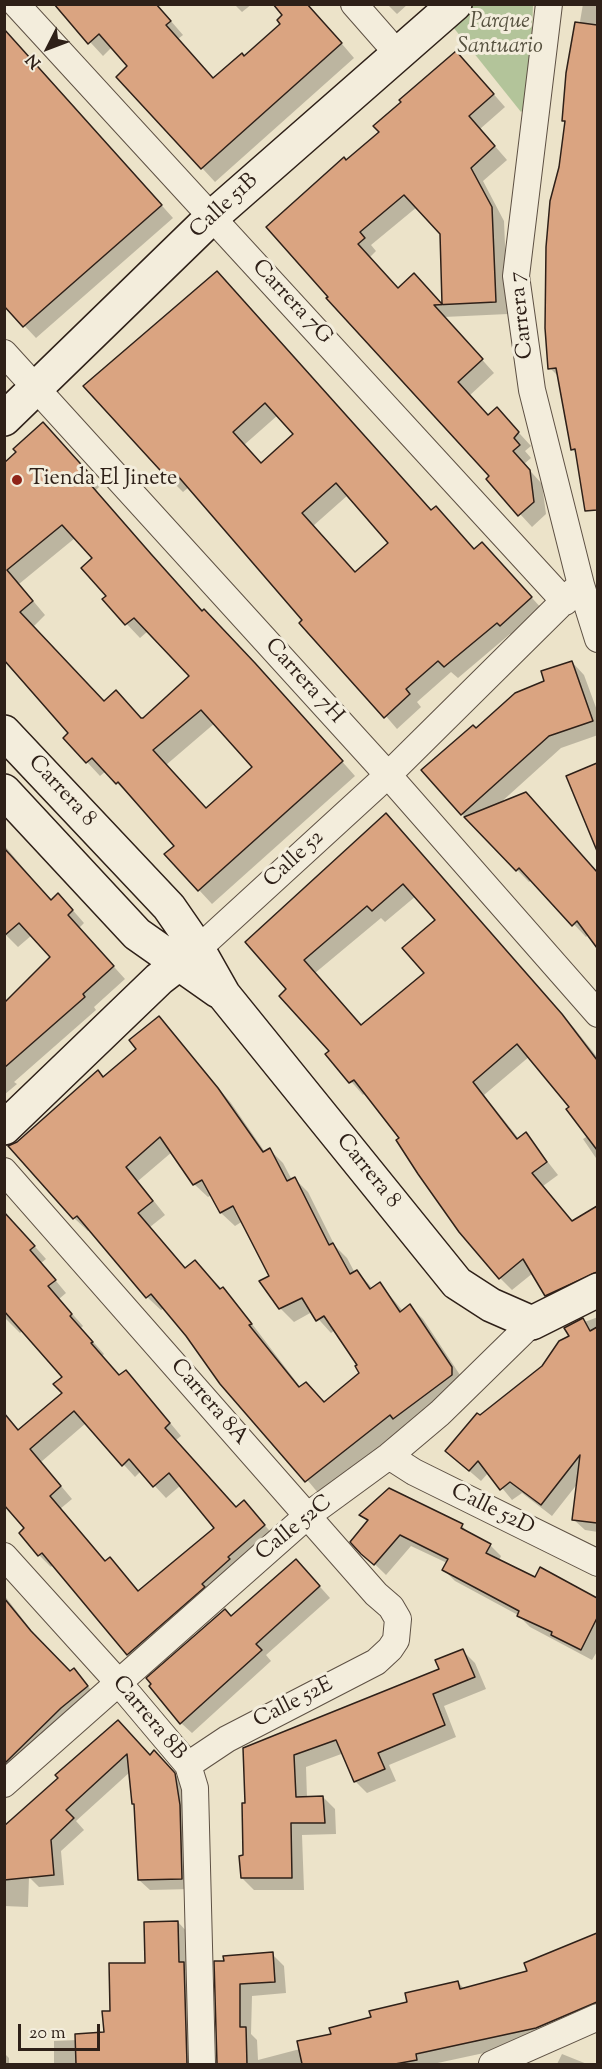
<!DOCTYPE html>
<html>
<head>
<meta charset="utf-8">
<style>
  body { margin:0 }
  #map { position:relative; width:602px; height:2069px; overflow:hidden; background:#ece3c9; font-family:"Sorts Mill Goudy",serif }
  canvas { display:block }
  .frame { position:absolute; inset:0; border:6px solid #2e2018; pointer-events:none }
  .north { position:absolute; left:18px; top:18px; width:60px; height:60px; -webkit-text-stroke:4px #f3eddc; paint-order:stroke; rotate:228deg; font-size:16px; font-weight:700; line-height:24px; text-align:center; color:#2e2018 }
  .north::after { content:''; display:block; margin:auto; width:21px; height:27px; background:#2e2018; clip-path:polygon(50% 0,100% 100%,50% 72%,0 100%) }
  .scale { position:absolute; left:18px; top:2024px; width:82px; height:27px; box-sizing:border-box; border:3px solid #2e2018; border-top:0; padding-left:8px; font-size:18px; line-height:21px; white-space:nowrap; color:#2e2018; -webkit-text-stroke:4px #f3eddc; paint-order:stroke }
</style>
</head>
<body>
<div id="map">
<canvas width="602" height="2069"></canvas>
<div class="frame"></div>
<div class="north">N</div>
<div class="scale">20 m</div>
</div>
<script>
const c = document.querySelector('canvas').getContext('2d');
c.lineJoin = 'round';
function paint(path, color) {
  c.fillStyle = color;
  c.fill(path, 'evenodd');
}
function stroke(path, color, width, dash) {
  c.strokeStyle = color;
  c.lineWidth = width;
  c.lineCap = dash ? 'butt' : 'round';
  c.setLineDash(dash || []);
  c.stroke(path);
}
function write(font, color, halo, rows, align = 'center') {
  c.font = font + ' "Sorts Mill Goudy",serif';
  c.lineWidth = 6;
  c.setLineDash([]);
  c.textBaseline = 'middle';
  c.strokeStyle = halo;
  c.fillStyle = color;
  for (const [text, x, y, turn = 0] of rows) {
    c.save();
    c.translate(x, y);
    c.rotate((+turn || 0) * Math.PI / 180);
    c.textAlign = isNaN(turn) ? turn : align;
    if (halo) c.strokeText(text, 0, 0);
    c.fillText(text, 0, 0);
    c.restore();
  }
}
paint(new Path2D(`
  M470,5H533L529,104L521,112L449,22Z`), '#b3c49a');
paint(new Path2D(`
  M55,4H160L158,6L183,35L178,39L214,79L244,58L282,24L284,16L275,4H308L354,58L215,182L118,77L130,66L112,47L103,56Z
  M234,4H252L242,12Z
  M387,4H408L397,14Z
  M583,4H598L597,507L577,454L572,449L559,377L550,368L566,123L563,120Z
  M4,29L173,218L36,338L4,304Z
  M468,65L505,107L480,129L507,160L483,181L504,221L508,314L444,317L494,373L469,396L489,417L509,422L531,446L525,451L531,458L524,464L542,484L546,514L532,527L488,479L491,476L268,228ZM417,207L442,233L443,306L426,288L398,290L369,258L376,251L371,245Z
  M217,273L431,512L475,551L494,556L543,610L513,637L510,634L458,678L451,672L417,702L421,707L397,729L189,487L183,492L171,480ZM278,415L296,434L262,465L244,445ZM348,495L390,543L356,574L313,526Z
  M56,438L100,486L95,491L164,570L269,679L355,776L212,904L199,890L176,846L106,771L100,776L87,762L70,734L4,661V465ZM75,538L94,558L108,596L104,600L140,638L148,631L191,677L141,720L105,702L33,627L45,615L19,584ZM215,723L254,767L206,810L166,765Z
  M572,662L584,675L598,713V735L561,748L499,804L538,806L598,873V946L589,934L586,937L532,880L529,882L462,814L476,730Z
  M598,765V849L568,776Z
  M398,827L574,1028L598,1058V1161L583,1139L588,1136L571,1107L530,1056L484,1095L519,1139L526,1134L558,1175L543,1186L573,1222L598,1208V1288L558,1307L546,1295L533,1273L512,1290L500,1278L401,1138L365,1093L363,1095L327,1054L331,1051L289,989L247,942ZM416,896L437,920L426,973L362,1026L315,973L381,918L385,922Z
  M4,845L51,901L70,907L84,923L79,928L125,979L94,1007L96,1010L14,1082L17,1084L4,1095V1005L31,981L28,978L52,957L32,935L18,947L4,933Z
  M159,1018L231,1103L265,1152L270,1150L283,1163L292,1180L295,1179L308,1192L335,1246L347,1258L355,1273L357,1271L373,1289L380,1284L403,1311L410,1306L423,1319L464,1381L319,1494L164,1308L161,1310L147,1297L90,1229L88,1231L74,1218L10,1147L104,1078L138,1049ZM172,1152L194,1184L208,1197L212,1195L221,1213L235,1226L243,1221L271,1276L262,1281L280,1308L294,1322L312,1312L331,1333L335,1330L359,1365L361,1373L325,1404L301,1388L236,1303L195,1262L186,1269L150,1227L165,1215L138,1181Z
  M4,1212L46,1259L41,1263L66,1293L59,1299L83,1326L81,1328L104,1354L102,1356L120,1377L126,1372L138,1384L181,1436L176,1440L237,1508L244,1502L276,1538L140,1666L53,1565L51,1567L39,1555L26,1529L4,1500V1413L19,1431L64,1394V1377L23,1330L20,1333L4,1317ZM86,1423L135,1477L141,1471L166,1498L181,1485L216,1528L139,1592L110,1559L106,1562L60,1509L72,1499L41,1462Z
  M598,1317V1406L574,1438L598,1470V1532L585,1530L573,1519L578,1483L552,1516L522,1493L512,1500L489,1472L481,1481L459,1462L480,1417L543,1367L571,1337L566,1329Z
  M390,1490L462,1526L472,1536L490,1545L501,1556L499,1561L536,1579L540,1569L598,1600V1650L592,1660L530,1627L518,1615L455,1581L444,1570L447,1563L411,1546L386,1575L352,1542L368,1522L361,1516Z
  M306,1571L330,1598L266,1655L271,1661L192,1733L181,1723L232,1618Z
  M4,1595L42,1644L70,1673L74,1670L99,1699L4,1789Z
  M463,1651L475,1663L486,1689L444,1706L456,1737L389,1765L396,1781L367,1793L355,1781L344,1753L306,1767L307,1798L323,1797L335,1809L336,1834L302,1835L304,1890H254L242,1878L247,1804L244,1749L441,1670Z
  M117,1722L150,1756L165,1763L185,1785L192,1889L150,1890L139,1880L136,1806L133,1803L130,1772L76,1821L84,1830L61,1851L64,1885L39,1887L29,1877L28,1907L4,1906V1860L60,1778Z
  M178,1922L189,1934L198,2064H54V2041L77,2040L105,2033L111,2012Z
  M598,1935V2017L549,2039L433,2064H218L216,1963L272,1954L284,1966L286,1993L252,1996L251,2034L257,2040L258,2060L300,2049L458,1982L465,1990L529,1972L526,1964Z
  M4,2053L9,2058V2064H4Z
  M562,2054L587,2064H557Z`), '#0003');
const building = new Path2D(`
  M54,4H156L171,21L166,25L213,78L242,53L244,56L280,24L277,20L282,15L273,4H307L342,43L201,169L116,77L127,66L99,34L88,44Z
  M575,22L597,25V510L585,511L575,449L571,450L556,368L548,369L545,328L546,247L550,201L559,167L565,121H562L566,73Z
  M4,29L162,205L23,327L4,306Z
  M456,51L494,94L469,116L495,146L471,168L492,207L496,302L434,305L483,359L458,382L488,415L497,407L519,432L514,438L520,445L513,451L530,470L534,502L518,516L486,479L489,476L326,298L328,297L266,227L344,157L346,160L379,132L373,126L401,102L399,100ZM404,195L440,234L442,304L414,273L398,288L358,244L365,238L360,232Z
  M217,271L431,510L436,506L474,549L482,542L532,597L500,626L497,623L444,667L438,661L406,689L410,694L384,718L299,623L302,620L177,475L170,481L83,386ZM265,403L293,434L261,463L233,432ZM336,483L388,543L355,572L302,513Z
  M43,422L88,472L83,476L151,554L202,611L204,609L255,663L343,761L198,891L164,854L174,846L118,782L116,784L92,758L86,763L63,738L68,733L4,660V463L16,452L13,449ZM62,525L92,558L81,568L106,596L102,599L125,625L134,618L189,676L143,718H141L116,690L104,701L20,612L33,601L7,570ZM201,710L252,767L206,808L153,750Z
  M572,661L593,721L549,736L461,815L421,770L473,725L476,728L515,693L544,681L541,671Z
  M597,763V851L566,776Z
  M526,792L597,872V948L577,921L572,926L519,868L516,871L464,817Z
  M386,813L562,1014L597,1060V1150L566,1109L569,1107L517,1044L473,1082L517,1139L526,1132L547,1162L532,1173L572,1221L597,1206V1272L545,1296L523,1259L499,1279L459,1232L418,1174L396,1140L399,1138L354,1080L349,1083L325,1054L329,1051L279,996L286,989L245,942ZM403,884L435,920L402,948L424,973L361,1025L304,960L367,906L372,911Z
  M4,848L51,900L58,893L73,910L68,915L114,966L83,994L85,997L4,1068V1003L50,957L19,923L4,936Z
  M159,1016L218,1088L263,1152L270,1148L287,1181L295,1177L329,1245L333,1243L350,1274L357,1270L370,1289L380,1282L400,1312L410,1304L452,1367V1375L393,1419L390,1415L305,1482L220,1384L186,1336L151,1294L146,1298L77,1216L73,1219L8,1146L17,1142L98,1070L103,1077L136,1049L129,1040ZM160,1137L193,1185L202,1180L220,1213L233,1206L269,1276L259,1281L279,1309L302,1298L316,1321L324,1316L357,1365L355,1366L359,1373L324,1402L306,1382L299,1387L249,1325L252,1324L223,1287L220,1289L195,1260L185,1268L138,1213L153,1201L126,1167Z
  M4,1212L35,1246L30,1250L56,1280L48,1286L72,1314L70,1316L93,1342L91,1343L119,1375L126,1370L170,1423L165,1428L236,1507L244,1500L265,1525L228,1557L230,1559L202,1584L205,1587L127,1655L42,1553L38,1556L19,1533L24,1528L4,1505V1413L18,1430L62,1393L53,1384L62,1377L4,1311ZM74,1411L122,1466L129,1459L153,1487L169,1473L214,1528L138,1591L110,1557L105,1561L50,1496L61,1486L30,1449Z
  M583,1318L590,1331L597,1327V1523L572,1520L580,1455L541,1505L510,1482L500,1490L478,1461L469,1471L445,1451L477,1413L480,1415L542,1366L559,1341L569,1336L564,1328Z
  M389,1488L463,1524L461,1528L491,1544L486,1553L535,1577L540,1567L597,1598V1618L581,1650L551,1635L552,1632L517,1616L519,1611L442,1570L448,1559L400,1535L374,1565L361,1554L350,1542L368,1520L359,1515Z
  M296,1559L320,1586L256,1644L262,1650L180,1724L149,1686L151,1684L146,1678L225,1609L231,1616Z
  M4,1598L31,1631L70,1671L74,1668L88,1686L61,1708L4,1764Z
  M463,1649L475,1677L433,1694L445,1725L378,1753L385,1769L354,1782L336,1740L294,1755L296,1797L323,1796L325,1823H291L292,1878H241L239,1856L243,1855L242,1803H245L243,1748L439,1669L435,1660Z
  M118,1720L150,1755L154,1750L175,1773L180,1805L182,1879L138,1880L134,1804H132L127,1754L66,1810L74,1818L51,1840L54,1875L4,1880V1826L58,1778L55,1775Z
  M178,1921L179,1962H184L187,2064H76L75,2034L104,2032L102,2011H110L109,1963H145L144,1922Z
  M597,1933V2002L536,2028L416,2054L417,2060L395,2064H302L297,2041L331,2034L329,2028L371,2017L369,2011L407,2002L405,1993L458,1981L460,1989L527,1971L524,1963Z
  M273,1952L275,1982L240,1984V2027H246L247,2064H217L214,1961H224L223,1956Z`);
paint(building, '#daa481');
stroke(building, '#2e2018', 1.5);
const street = new Path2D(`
  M16,4L565,602
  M354,4L397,53
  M549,4L516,276L532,390L581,585L598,639
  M4,353L388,775L598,1014
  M198,949L388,775L576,589
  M4,1171L376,1594L391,1607L398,1619L396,1640L390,1649L376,1662L227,1739L188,1765
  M389,1456L414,1472L598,1563
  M4,1556L118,1682L188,1765L195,1788L202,2064
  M4,1784L307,1516L389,1456L440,1413L532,1323
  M492,2064L598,2017`);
const secondary = new Path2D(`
  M4,419L212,217L455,4
  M4,732L169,907L198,949L224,995L457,1283L491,1305L532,1323L598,1290
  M4,791L137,934L218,991
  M4,1128L159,979L194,952`);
stroke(street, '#5e5144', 28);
stroke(secondary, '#2e2018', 36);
stroke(street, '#f3eddc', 26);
stroke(secondary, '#f3eddc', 33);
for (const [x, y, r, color] of [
  [17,480,6,"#8f2418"]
]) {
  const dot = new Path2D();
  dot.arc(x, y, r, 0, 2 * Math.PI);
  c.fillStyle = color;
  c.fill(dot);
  stroke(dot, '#f3eddc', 2);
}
write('italic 22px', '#56513f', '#f3eddc', [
  ["Parque",500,23],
  ["Santuario",500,48]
]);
write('22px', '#2e2018', '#f3eddc', [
  ["Calle 51B",225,207,-43],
  ["Carrera 7G",291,303,47],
  ["Carrera 7",523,315,-96],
  ["Carrera 7H",303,682,48],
  ["Carrera 8",61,792,47],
  ["Calle 52",295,860,-43],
  ["Carrera 8",367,1172,51],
  ["Carrera 8A",208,1403,49],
  ["Calle 52D",492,1511,26],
  ["Calle 52C",295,1529,-39],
  ["Calle 52E",294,1704,-27],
  ["Carrera 8B",148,1719,50]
]);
write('22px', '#2e2018', '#f3eddc', [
  ["Tienda El Jinete",29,480]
], 'left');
</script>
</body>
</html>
